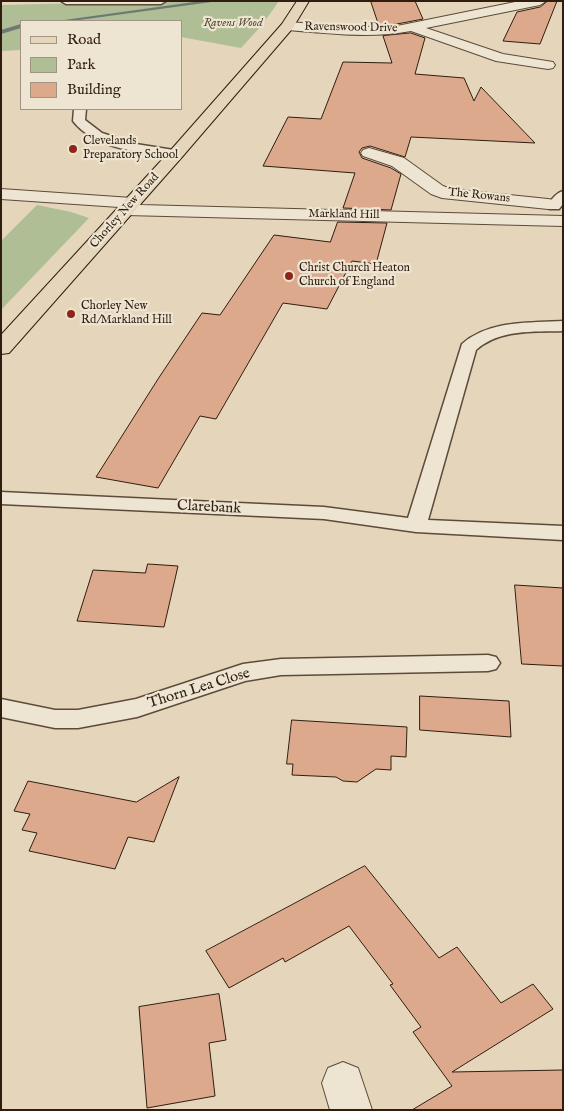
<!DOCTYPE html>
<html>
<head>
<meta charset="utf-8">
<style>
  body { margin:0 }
  #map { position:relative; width:564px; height:1111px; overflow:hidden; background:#e5d5ba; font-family:"IM FELL English",serif }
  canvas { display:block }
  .frame { position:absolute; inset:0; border:2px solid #301d0f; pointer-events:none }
  .legend { position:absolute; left:20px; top:20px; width:162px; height:90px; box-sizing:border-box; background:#eee4d2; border:1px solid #a29484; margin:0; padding:6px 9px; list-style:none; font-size:15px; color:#301d0f }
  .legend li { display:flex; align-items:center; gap:10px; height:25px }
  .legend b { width:25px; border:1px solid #a29484 }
</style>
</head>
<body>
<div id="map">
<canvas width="564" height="1111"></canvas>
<div class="frame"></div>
<ul class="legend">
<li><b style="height:6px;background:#e5d5ba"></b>Road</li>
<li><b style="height:14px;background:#afbe94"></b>Park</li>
<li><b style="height:14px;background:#dca98c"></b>Building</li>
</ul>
</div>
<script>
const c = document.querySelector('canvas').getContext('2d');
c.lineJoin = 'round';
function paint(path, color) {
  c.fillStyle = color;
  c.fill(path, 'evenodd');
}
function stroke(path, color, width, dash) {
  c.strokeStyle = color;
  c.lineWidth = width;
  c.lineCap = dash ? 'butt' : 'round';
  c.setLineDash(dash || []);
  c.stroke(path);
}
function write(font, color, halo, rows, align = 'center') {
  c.font = font + ' "IM FELL English",serif';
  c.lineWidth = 4.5;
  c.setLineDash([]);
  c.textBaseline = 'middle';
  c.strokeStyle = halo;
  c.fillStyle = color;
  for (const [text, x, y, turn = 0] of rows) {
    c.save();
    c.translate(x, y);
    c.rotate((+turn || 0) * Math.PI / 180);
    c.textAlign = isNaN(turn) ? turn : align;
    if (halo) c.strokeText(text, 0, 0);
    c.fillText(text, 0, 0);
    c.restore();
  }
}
paint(new Path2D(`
  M175,1H279L262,25L241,48L181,37V21H21V50L1,51V5Z
  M37,205L71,212L89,218L1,310V241Z`), '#afbe94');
paint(new Path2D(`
  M201,1H219L72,21H57Z
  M21,24V28L1,34V30Z`), '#6e7974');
const building = new Path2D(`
  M371,1H415L423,19L397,24L379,25Z
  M548,1H557L540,44L503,41L517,12L540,7Z
  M411,33L425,38L415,74L464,78L474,101L481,87L535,143L411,137L405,157L370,146L362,148L359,152L362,158L391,168L401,174L391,210L343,208L355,173L263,166L288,117L321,119L343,62L392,63L383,36Z
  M338,222L387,223L376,264L352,261L327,309L283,303L216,419L200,416L158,488L96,477L158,379L202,313L220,315L274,235L330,242Z
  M148,564L178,566L164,627L77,621L93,570L145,573Z
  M515,585L563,588V666L522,664Z
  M420,696L509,701L511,737L420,730Z
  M292,720L407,727L406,757L391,756V770L376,769L357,782L343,781L336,777L292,775L293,764H287Z
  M179,777L154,842L128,837L115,869L29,851L37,833L22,830L30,814L14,811L28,781L136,802Z
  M365,866L439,958L457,947L501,1003L533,984L553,1009L452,1072L563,1070V1110H412L452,1086L413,1032L421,1027L390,985L393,984L349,926L285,962L283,958L229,988L206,951Z
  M219,994L226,1040L209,1043L215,1096L147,1108L139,1007Z`);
paint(building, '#dca98c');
stroke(building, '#301d0f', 1);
const lane = new Path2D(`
  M61,1H166L161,4H66Z
  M74,109H86L85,120L102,133L136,144L180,151L182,154L176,158C142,152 96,150 73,121Z
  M563,191V204L559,209H549L547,206C551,200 556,193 563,191Z
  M563,321V331C534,332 499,329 476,350L428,520L563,526V540L416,532L324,519L1,504V492L324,507L408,518L462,344C489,320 529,323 563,321Z
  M488,655L496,657L500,663L496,669L488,671L281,675L245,681L137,717L78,728H55L1,717V699L55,710H78L136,699L243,664L281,659Z`);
const street = new Path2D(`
  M520,1H546L540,5L426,28L503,54L553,62L555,65L553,68L548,69L496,61L411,31C370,39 328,33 287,30L281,26L287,22L363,27L397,26Z
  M369,148L404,158L443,186L451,189L548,199L554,200L557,204L554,208L548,209L442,198L431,194L392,166L363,156L361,153L363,150Z
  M1,189L132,198L138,199L141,203L140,205L563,216V226L126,215L120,214L117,210L119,207L1,199Z
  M343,1062L358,1068L372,1110H330L322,1083L328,1068Z`);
const primary = new Path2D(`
  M297,1H309L292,29L182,157L9,353L1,354V335L170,151L282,24Z`);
stroke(lane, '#5d4b3a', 3);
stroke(street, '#5d4b3a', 2);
stroke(primary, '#301d0f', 2);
paint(lane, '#eee4d2');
paint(street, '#eee4d2');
paint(primary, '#e5d5ba');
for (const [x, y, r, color] of [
  [73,149,5,"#8f2418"],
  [289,276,5,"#8f2418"],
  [71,314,5,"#8f2418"]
]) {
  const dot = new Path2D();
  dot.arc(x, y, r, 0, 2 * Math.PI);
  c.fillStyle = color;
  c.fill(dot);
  stroke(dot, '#eee4d2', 2);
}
write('italic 12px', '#564d37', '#eee4d2', [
  ["Ravens Wood",233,24]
]);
write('12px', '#301d0f', '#eee4d2', [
  ["Ravenswood Drive",351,28,1],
  ["The Rowans",479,196,6],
  ["Chorley New Road",125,211,-48],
  ["Markland Hill",344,215,1]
]);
write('12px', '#301d0f', '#eee4d2', [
  ["Clevelands",83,142],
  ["Preparatory School",83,156],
  ["Christ Church Heaton",299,269],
  ["Church of England",299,283],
  ["Chorley New",81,307],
  ["Rd/Markland Hill",81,321]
], 'left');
write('15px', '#301d0f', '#eee4d2', [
  ["Clarebank",209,508,3],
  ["Thorn Lea Close",199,689,-17]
]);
</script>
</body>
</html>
